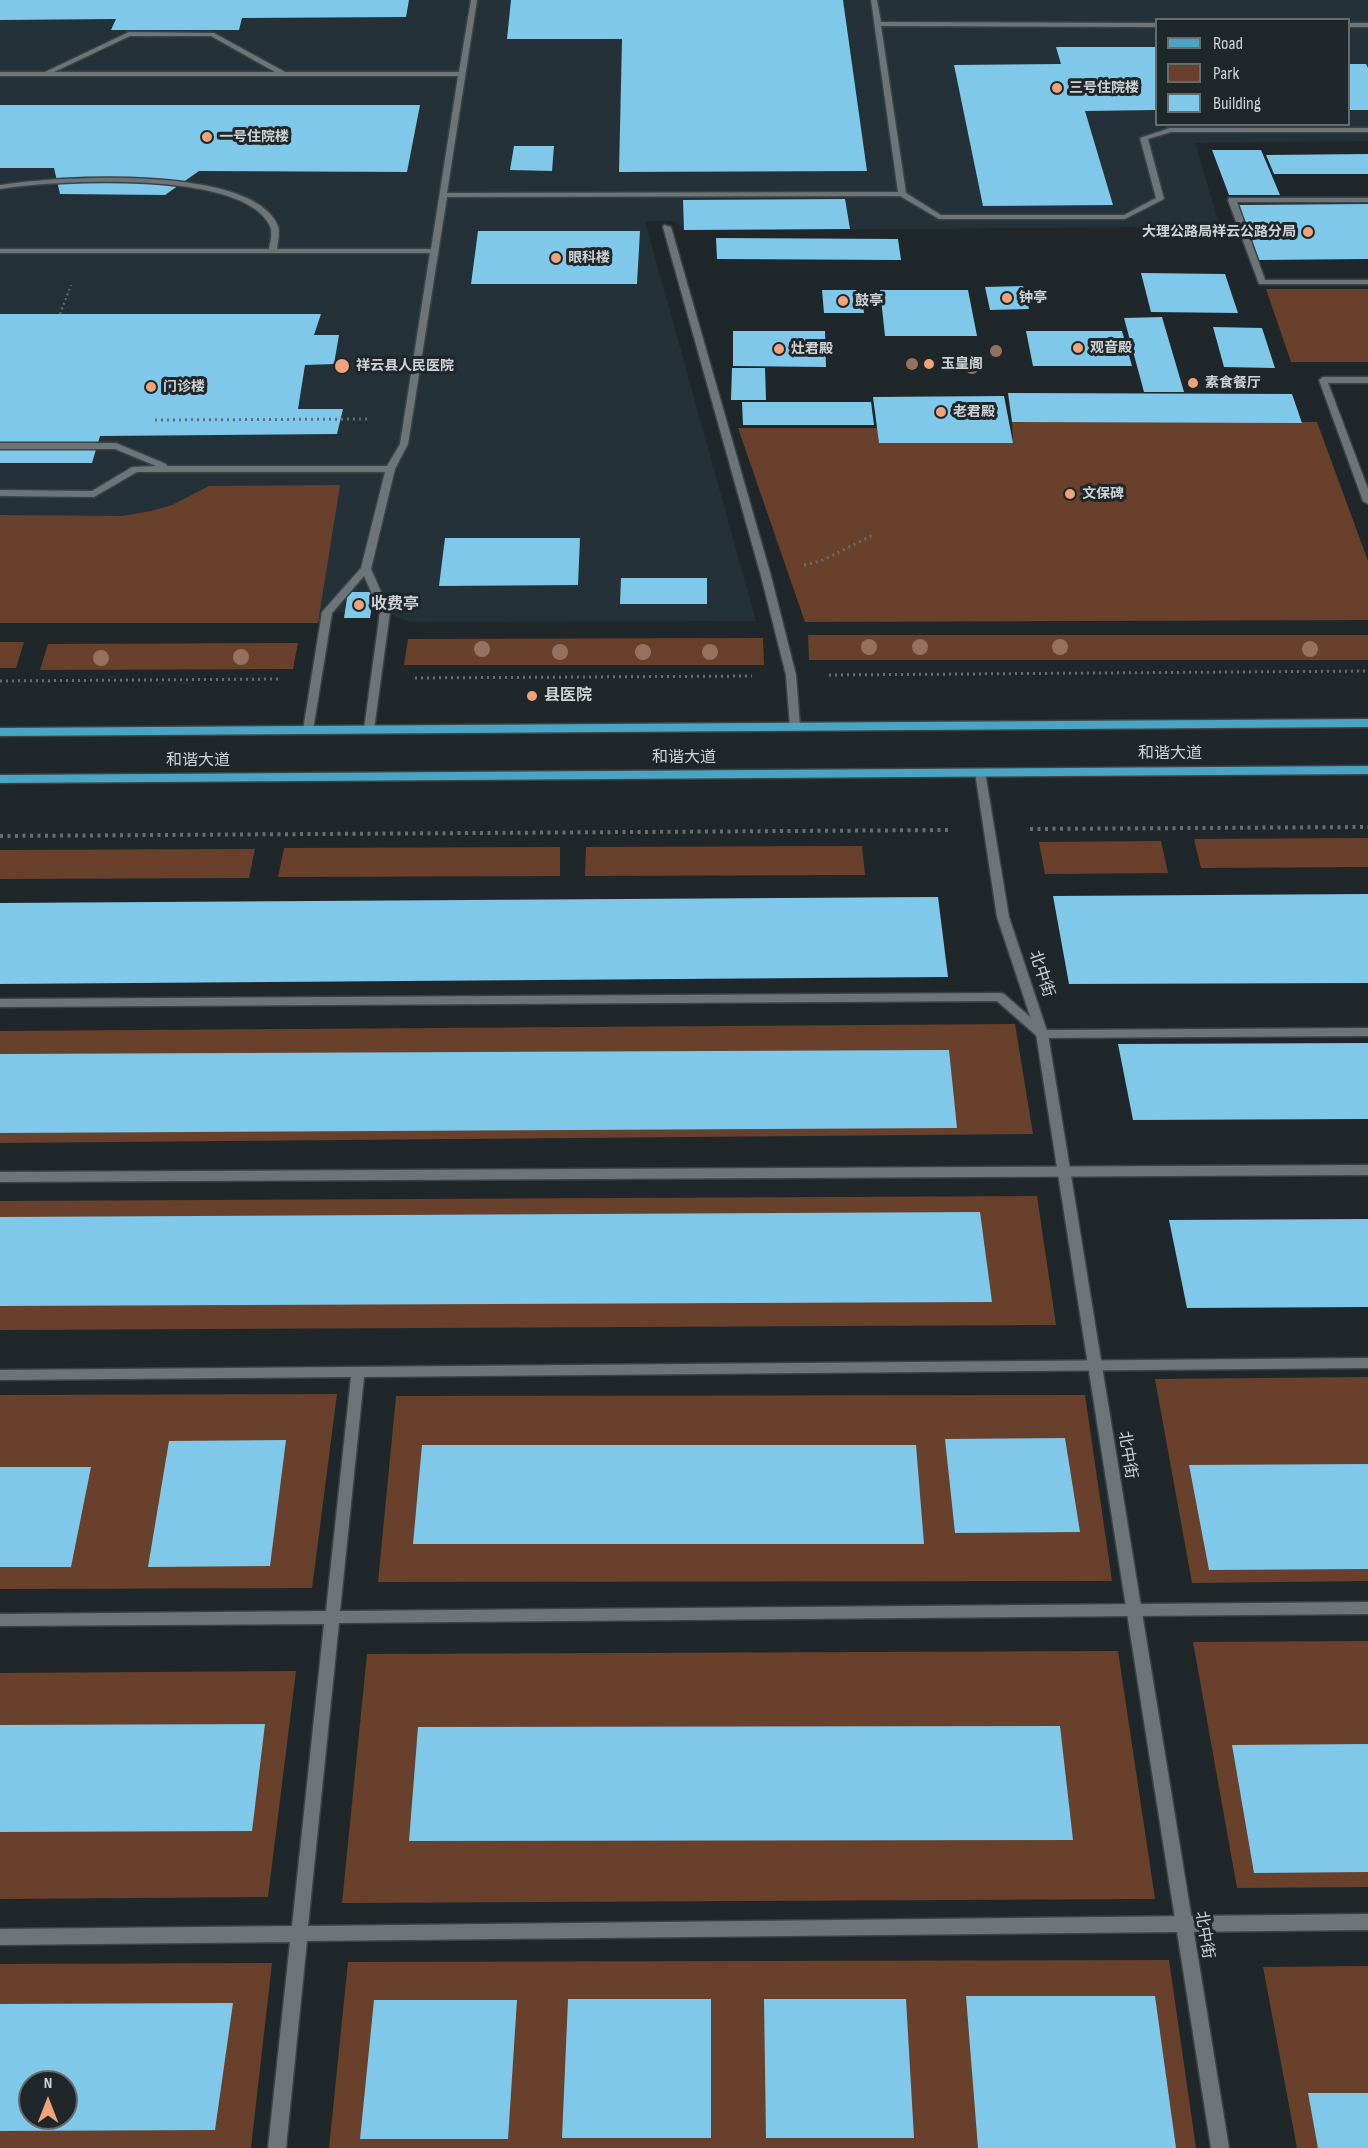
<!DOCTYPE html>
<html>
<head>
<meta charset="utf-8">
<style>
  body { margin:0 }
  #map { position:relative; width:1368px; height:2148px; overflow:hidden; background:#20272a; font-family:"Sofia Sans Condensed",sans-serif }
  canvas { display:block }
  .legend { position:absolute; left:1155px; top:18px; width:195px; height:108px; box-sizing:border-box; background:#20272a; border:2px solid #666c6e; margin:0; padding:8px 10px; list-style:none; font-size:18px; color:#cfd3d5 }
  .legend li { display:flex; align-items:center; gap:12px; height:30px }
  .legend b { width:30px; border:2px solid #666c6e }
  .north { position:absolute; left:18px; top:2070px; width:60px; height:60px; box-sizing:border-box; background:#20272a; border:2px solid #666c6e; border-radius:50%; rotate:0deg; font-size:16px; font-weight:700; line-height:24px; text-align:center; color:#cfd3d5 }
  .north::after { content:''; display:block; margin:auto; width:21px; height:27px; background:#f0a27a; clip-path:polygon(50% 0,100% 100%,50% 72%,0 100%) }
</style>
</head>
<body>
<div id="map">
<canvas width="1368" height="2148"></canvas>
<ul class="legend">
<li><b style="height:8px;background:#49a4c6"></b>Road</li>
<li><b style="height:16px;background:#69402b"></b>Park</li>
<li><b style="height:16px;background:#7fc8e9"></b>Building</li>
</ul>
<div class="north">N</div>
</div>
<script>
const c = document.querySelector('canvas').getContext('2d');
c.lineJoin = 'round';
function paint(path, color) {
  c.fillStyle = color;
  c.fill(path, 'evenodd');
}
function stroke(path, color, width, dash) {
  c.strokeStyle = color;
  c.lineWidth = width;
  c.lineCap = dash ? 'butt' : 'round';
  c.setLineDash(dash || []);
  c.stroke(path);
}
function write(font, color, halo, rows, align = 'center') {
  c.font = font + ' "Sofia Sans Condensed","Noto Sans SC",sans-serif';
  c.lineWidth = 6;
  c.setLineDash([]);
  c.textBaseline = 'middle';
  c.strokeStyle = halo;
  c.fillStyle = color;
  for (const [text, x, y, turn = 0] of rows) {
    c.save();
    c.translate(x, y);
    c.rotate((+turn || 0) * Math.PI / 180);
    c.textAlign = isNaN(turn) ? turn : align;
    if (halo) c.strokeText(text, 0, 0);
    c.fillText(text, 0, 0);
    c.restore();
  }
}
paint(new Path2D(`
  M0,0H1368V141L1195,143L1220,227L684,230L675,221H645L756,621L410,622L385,612H327L318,623H0ZM1156,20H1348V124H1156Z`), '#243138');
paint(new Path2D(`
  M1266,289H1368V362H1291Z
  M1012,422H1317L1368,561V620L805,622L738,428H878L880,443H1013Z
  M340,485L318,623H0V515L122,516L151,511L172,505L209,486Z
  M808,635H1368V660H809Z
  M763,638L764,665H404L408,639Z
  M0,642H24L16,668H0Z
  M298,643L293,669L40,670L48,644Z
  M1368,838V867L1201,868L1194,839Z
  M1161,841L1168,873L1045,874L1039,842Z
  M862,846L865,875L585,876L586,847Z
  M560,847V876L278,877L284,848Z
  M255,849L249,878L0,879V850Z
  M1015,1024L1033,1134L0,1143V1031Z
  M1037,1196L1056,1325L0,1330V1201Z
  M1368,1377V1581L1192,1583L1155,1379Z
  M337,1394L312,1588L0,1589V1395Z
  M1085,1395L1112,1581L378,1582L396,1396Z
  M1368,1641V1887L1237,1888L1193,1642Z
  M1118,1651L1155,1899L342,1903L367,1654Z
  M296,1671L268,1897L0,1899V1673Z
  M1169,1960L1196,2148H329L348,1962Z
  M272,1963L251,2148H0V1964ZM30,2082H66V2118H30Z
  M1368,1966V2148H1297L1263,1967Z`), '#69402b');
paint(new Path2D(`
  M0,0H409L406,17L242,18L239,30H111L116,19L0,20Z
  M511,0H843L867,171L619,172L622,39H507Z
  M1056,47H1156V110L1085,111L1113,205L983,206L954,65L1061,64Z
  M1348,64H1366L1368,68V110H1348Z
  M0,105H420L407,172L199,171L165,195L60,194L54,168H0Z
  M514,146H554L552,171L510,170Z
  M1212,150H1261L1280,195H1229Z
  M1368,154V174H1274L1266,155Z
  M845,199L850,229L684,230L683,200Z
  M1368,204V259L1259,260L1237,205Z
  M478,231H640L637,284H471Z
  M716,238L898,239L901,260L717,259Z
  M1141,273L1225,274L1238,313L1151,312Z
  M1023,286L1029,309L990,310L985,287Z
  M822,290H861L864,313H824Z
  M880,290H968L977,336H885Z
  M0,314H321L314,335H339L334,364L305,365L298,409H343L337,434L100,436L92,463H0Z
  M1162,317L1184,392H1144L1124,318Z
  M1213,327L1262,328L1275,368L1224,367Z
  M733,331H825L826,367L733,366Z
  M1026,331H1122L1132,366H1033Z
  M732,368H765L766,400H731Z
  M1008,393L1292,394L1302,423L1012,422Z
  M1004,396L1013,443H879L873,397Z
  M742,402H871L874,425H743Z
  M445,538H580L578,585L439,586Z
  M621,578H707V604H620Z
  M348,592H374L370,618H344Z
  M1368,894V983L1069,984L1053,896Z
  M938,897L948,977L0,984V903Z
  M1368,1043V1119L1133,1120L1118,1044Z
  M949,1050L957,1128L0,1133V1054Z
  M980,1212L992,1302L0,1306V1217Z
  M1368,1219V1307L1187,1308L1169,1220Z
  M1065,1438L1080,1532L955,1533L945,1439Z
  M286,1440L270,1566L148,1567L169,1441Z
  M422,1445H916L924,1544H413Z
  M1368,1464V1569L1209,1570L1189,1465Z
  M0,1467H91L71,1567H0Z
  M265,1724L252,1831L0,1832V1725Z
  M1060,1726L1073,1840L409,1841L418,1727Z
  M1368,1744V1872L1254,1873L1232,1745Z
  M966,1996H1155L1176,2148H978Z
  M568,1999H711V2138H562Z
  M764,1999H906L914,2138H766Z
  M374,2000H517L508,2139H360Z
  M233,2003L215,2130L0,2131V2004ZM30,2082H66V2118H30Z
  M1308,2093H1368V2148H1318Z`), '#7fc8e9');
const service = new Path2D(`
  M471,0H477L447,193L898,192L871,0H877L881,22L1156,23V27L881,26L906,193L941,215H1124L1156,198L1140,138L1170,128H1368V132H1171L1148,139L1164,199L1125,219H939L900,196L447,197L408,444L395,469L371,569L390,612L374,729L369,732L364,729L380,612L364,576L332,613L313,730L308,733L303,730L322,612L361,568L385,472H137L94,497L0,496V490L92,491L132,467L156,466L115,449H0V443H116L166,464L167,466H387L400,444L430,253H0V249H269C270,242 273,233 270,226C244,169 53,180 0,189V185C54,176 254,164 278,226C280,233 278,241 277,249H431L458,76H0V72H45L129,32L214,33L285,72H459ZM130,36H211L275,72H54Z
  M1348,23H1368V27H1348Z
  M1229,198H1368V202H1237L1265,280H1368V284H1259L1228,200Z
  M1323,377H1368V383H1328L1368,489V504L1363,501L1319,380Z
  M1000,993L1004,994L1045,1030L1368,1028V1036L1042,1038L1038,1037L997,1001L0,1007V999Z
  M1368,1165V1175L0,1182V1172Z
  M1368,1358V1368L364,1377L340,1611L1368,1602V1614L339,1623L308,1926L1368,1914V1930L307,1941L286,2148H268L290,1942L0,1945V1929L292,1926L324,1624L0,1626V1614L326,1611L351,1377L0,1380V1370Z`);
const minor = new Path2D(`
  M664,225L671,227L771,576L796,675L800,727L799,729L795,730L790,727L786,675L761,576L663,227Z
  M980,769L985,772L1009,917L1048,1034L1229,2148H1211L1036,1034L997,917L975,772Z`);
const primary = new Path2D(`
  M1368,719V727L0,736V728Z
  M1368,766V774L0,783V775Z`);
stroke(service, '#3c4345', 3);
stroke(minor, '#3c4345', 3);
stroke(primary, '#3c4345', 3);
stroke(new Path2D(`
  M60,314L71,285`), '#676d70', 2, [2, 3]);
stroke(new Path2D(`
  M155,420L370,419
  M804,565L821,561L875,534
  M829,675L1368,671
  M415,678L752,676
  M0,681L278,679`), '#676d70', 3, [2, 4]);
stroke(new Path2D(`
  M1030,829L1368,827
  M0,836L950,830`), '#676d70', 4, [3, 4.5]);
paint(service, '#6d7579');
paint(minor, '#6d7579');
paint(primary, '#49a4c6');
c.fillStyle = '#957260';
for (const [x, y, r] of [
  [996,351,6],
  [912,364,6],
  [972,367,7],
  [869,647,8],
  [920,647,8],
  [1060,647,8],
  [482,649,8],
  [1310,649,8],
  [560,652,8],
  [643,652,8],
  [710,652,8],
  [241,657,8],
  [101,658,8]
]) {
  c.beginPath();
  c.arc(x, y, r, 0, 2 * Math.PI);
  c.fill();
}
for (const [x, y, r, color] of [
  [1057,88,6,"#f0a27a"],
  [207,137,6,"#f0a27a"],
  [1308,232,6,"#f0a27a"],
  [556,258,6,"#f0a27a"],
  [1007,298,6,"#f0a27a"],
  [843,301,6,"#f0a27a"],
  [1078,348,6,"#f0a27a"],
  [779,349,6,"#f0a27a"],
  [929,364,6,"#f0a27a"],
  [342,366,8,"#f0a27a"],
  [1193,383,6,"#f0a27a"],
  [151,387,6,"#f0a27a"],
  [941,412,6,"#f0a27a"],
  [1070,494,6,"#f0a27a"],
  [359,605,6,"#f0a27a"],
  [532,696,6,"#f0a27a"]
]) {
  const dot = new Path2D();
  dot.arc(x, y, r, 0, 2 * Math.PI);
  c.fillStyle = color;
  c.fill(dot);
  stroke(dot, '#20272a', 2);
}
write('bold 14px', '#cfd3d5', '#20272a', [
  ["三号住院楼",1069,88],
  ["一号住院楼",219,137],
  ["大理公路局祥云公路分局",1296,232,"right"],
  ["眼科楼",568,258],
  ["钟亭",1019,298],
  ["鼓亭",855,301],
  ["观音殿",1090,348],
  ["灶君殿",791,349],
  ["玉皇阁",941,364],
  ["祥云县人民医院",356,366],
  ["素食餐厅",1205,383],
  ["门诊楼",163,387],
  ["老君殿",953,412],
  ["文保碑",1082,494]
], 'left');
write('bold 16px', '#cfd3d5', '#20272a', [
  ["收费亭",371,605],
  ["县医院",544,696]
], 'left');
write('16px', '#cfd3d5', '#20272a', [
  ["和谐大道",1170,754],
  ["和谐大道",684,758],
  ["和谐大道",198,761],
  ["北中街",1041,974,72],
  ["北中街",1127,1455,81],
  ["北中街",1204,1935,81]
]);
</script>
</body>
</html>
